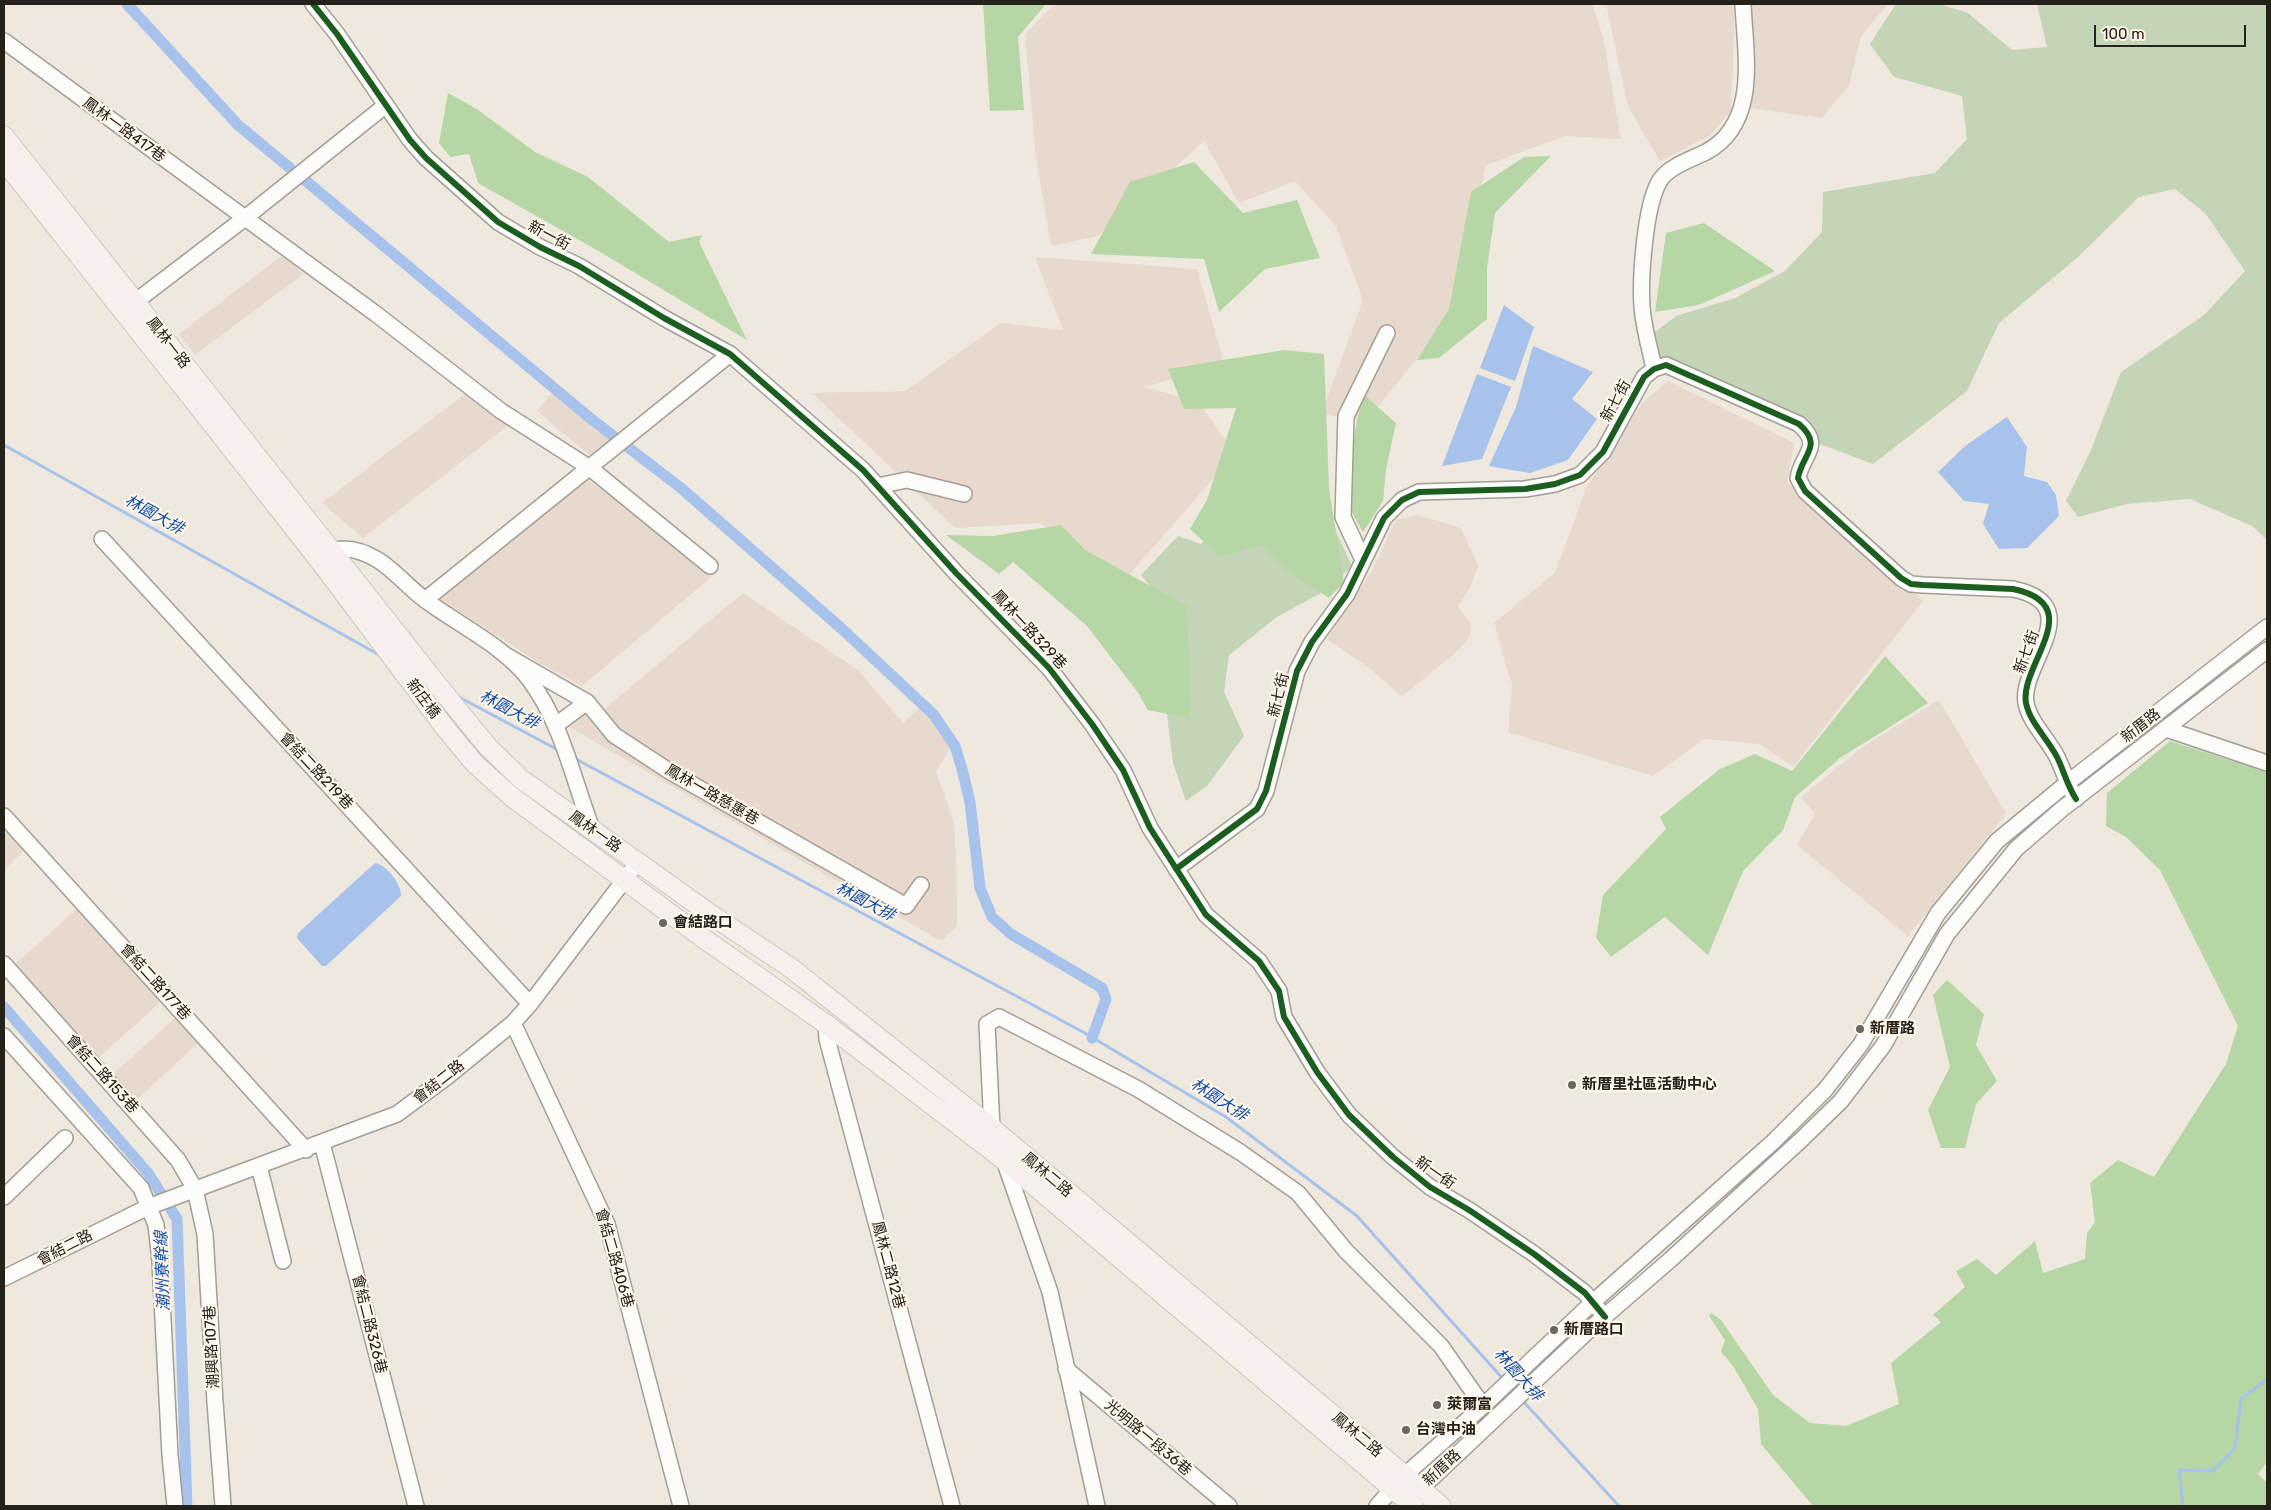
<!DOCTYPE html>
<html>
<head>
<meta charset="utf-8">
<style>
  body { margin:0 }
  #map { position:relative; width:2271px; height:1510px; overflow:hidden; background:#eee8de; font-family:Rubik,sans-serif }
  canvas { display:block }
  .frame { position:absolute; inset:0; border:5px solid #25211b; pointer-events:none }
  .scale { position:absolute; left:2094px; top:25px; width:152px; height:22px; box-sizing:border-box; border:2px solid #25211b; border-top:0; padding-left:6px; font-size:15px; line-height:18px; white-space:nowrap; color:#25211b; -webkit-text-stroke:4px #fff6e9; paint-order:stroke }
</style>
</head>
<body>
<div id="map">
<canvas width="2271" height="1510"></canvas>
<div class="frame"></div>
<div class="scale">100 m</div>
</div>
<script>
const c = document.querySelector('canvas').getContext('2d');
c.lineJoin = 'round';
function paint(path, color) {
  c.fillStyle = color;
  c.fill(path, 'evenodd');
}
function stroke(path, color, width, dash) {
  c.strokeStyle = color;
  c.lineWidth = width;
  c.lineCap = dash ? 'butt' : 'round';
  c.setLineDash(dash || []);
  c.stroke(path);
}
function write(font, color, halo, rows, align = 'center') {
  c.font = font + ' Rubik,"Noto Sans TC",sans-serif';
  c.lineWidth = 4.5;
  c.setLineDash([]);
  c.textBaseline = 'middle';
  c.strokeStyle = halo;
  c.fillStyle = color;
  for (const [text, x, y, turn = 0] of rows) {
    c.save();
    c.translate(x, y);
    c.rotate((+turn || 0) * Math.PI / 180);
    c.textAlign = isNaN(turn) ? turn : align;
    if (halo) c.strokeText(text, 0, 0);
    c.fillText(text, 0, 0);
    c.restore();
  }
}
paint(new Path2D(`
  M1055,4H1592L1603,36L1621,139L1565,136L1486,165L1457,310L1366,421L1321,414L1363,301L1336,226L1295,181L1239,203L1204,141L1098,236L1051,246L1036,157L1025,34Z
  M1606,4H1735L1731,110L1711,135L1660,161L1628,106Z
  M1751,4H1888L1861,36L1849,85L1822,118L1750,108Z
  M286,253L302,275L195,355L179,334Z
  M1035,257L1197,269L1224,363L1144,387L1199,402L1235,454L1121,584L1040,523L955,528L812,393L905,391L1001,323L1063,330Z
  M1668,381L1794,443L1787,482L1923,601L1793,767L1760,744L1704,739L1653,776L1508,732L1512,686L1494,623L1555,573L1586,488L1643,402Z
  M558,386L616,435L592,457L537,411Z
  M470,390L510,424L363,538L322,503Z
  M581,475L716,573L582,686L538,662L431,593Z
  M1417,515L1461,528L1478,566L1470,587L1458,606L1471,624L1470,637L1453,655L1402,696L1368,667L1327,639L1372,571L1396,520Z
  M743,593L858,670L903,723L925,703L955,739L936,772L954,822L956,860L957,926L941,941L564,724L578,709L595,717Z
  M1939,700L2006,814L1908,936L1797,845L1815,814L1801,797L1864,746Z
  M9,830L26,848L4,870V834Z
  M80,906L164,999L98,1058L72,1028L66,1032L10,969Z
  M177,1016L200,1041L132,1104L108,1079Z`), '#e7d9ce');
paint(new Path2D(`
  M1896,4H1939L1968,13L2012,50L2047,47L2037,4H2267V540L2252,526L2190,499L2127,504L2078,517L2066,501L2091,450L2121,372L2204,315L2245,271L2205,213L2175,189L2139,197L2077,258L1999,323L1967,391L1873,464L1809,440L1768,405L1750,411L1705,386L1681,377L1638,345L1676,316L1735,298L1785,271L1822,232L1823,192L1935,173L1967,139L1962,96L1894,77L1870,44Z
  M1237,504L1325,509L1352,566L1328,589L1277,617L1229,655L1224,692L1244,736L1207,786L1186,801L1173,763L1161,667L1188,632L1141,575L1178,536L1201,544Z`), '#c4d5b7');
paint(new Path2D(`
  M983,4H1046L1018,37L1024,110L990,111Z
  M448,93L477,109L535,152L588,177L669,242L702,235L699,242L747,340L602,253L478,183L469,154L450,157L439,143Z
  M1551,156L1495,213L1487,268V319L1439,358L1417,360L1449,309L1471,192L1524,157Z
  M1194,162L1243,213L1297,200L1320,258L1265,269L1219,312L1204,259L1091,254L1130,182Z
  M1704,223L1775,271L1699,305L1655,312L1666,233Z
  M1284,350L1324,354L1329,489L1344,582L1329,598L1286,570L1261,545L1220,557L1190,529L1207,500L1236,408L1184,409L1168,369Z
  M1363,394L1396,423L1386,469L1383,501L1363,532L1352,513L1350,455Z
  M1061,525L1085,550L1187,606L1191,719L1148,710L1139,694L1087,626L1013,562L999,574L946,535L993,536Z
  M1885,656L1928,703L1840,758L1795,797L1783,830L1743,871L1708,955L1665,917L1611,957L1596,938L1603,895L1666,829L1660,817L1720,769L1755,754L1792,771Z
  M2170,741L2267,772V1462L2258,1474L2267,1483V1506H1813L1761,1444L1758,1409L1733,1366L1721,1352L1725,1340L1709,1316L1711,1313L1721,1320L1773,1395L1810,1423L1846,1426L1899,1404L1891,1363L1941,1322L1933,1315L1965,1287L1956,1271L1977,1259L1996,1275L2035,1241L2043,1273L2085,1259L2087,1233L2095,1222L2090,1183L2118,1160L2154,1177L2226,1064L2238,1026L2160,870L2126,837L2106,826L2107,793Z
  M1947,980L1984,1014L1976,1045L1997,1081L1976,1104L1965,1148H1941L1928,1110L1950,1067L1933,995Z`), '#b7d6a5');
paint(new Path2D(`
  M1504,305L1534,327L1515,381L1480,368Z
  M1533,346L1593,372L1572,399L1597,419L1568,460L1530,473L1489,466L1516,407Z
  M1477,374L1511,387L1482,459L1442,466Z
  M2007,417L2027,447L2024,476L2047,482L2056,495L2059,516L2027,548L1999,549L1983,524L1989,504L1964,501L1938,472L1965,446Z
  M375,863C387,865 402,885 401,896L326,966H322L297,938L298,933Z`), '#a7c2eb');
stroke(new Path2D(`
  M4,445L381,656
  M457,696L560,751
  M574,758L1083,1032L1226,1117L1357,1216L1504,1380
  M1522,1400L1619,1506
  M2183,1506L2179,1470L2213,1471L2235,1448L2241,1399L2267,1379`), '#a7c2eb', 3);
stroke(new Path2D(`
  M127,4L238,125L290,168
  M300,176L590,418L681,488L841,628L934,715L955,746L962,769L970,802L980,888L992,917L1011,934L1102,988L1106,999L1092,1038
  M4,1007L148,1173L177,1219L187,1506`), '#a7c2eb', 11);
const minor = new Path2D(`
  M313,4L337,34L410,140L426,158L498,222L540,247L579,266L664,318L730,354L863,470L956,573L1049,668L1092,724L1123,770L1150,828L1206,915L1259,961L1279,991L1284,1017L1317,1072L1349,1115L1393,1157L1430,1187L1469,1210L1534,1254L1585,1293L1605,1317
  M4,41L376,314L501,411L590,468L710,566
  M135,302L245,218L386,105
  M1654,369C1650,348 1643,326 1642,306C1640,277 1645,207 1659,182C1667,167 1692,159 1706,152C1760,123 1745,54 1743,4
  M877,486L907,480L964,494
  M102,539L530,1004
  M331,551C347,546 363,551 378,560C394,570 408,587 424,599C457,624 504,646 529,679C562,723 573,779 592,829
  M1363,560L1343,517L1346,416L1387,333
  M425,600L730,354
  M507,656L587,702L614,735L669,771L906,906L921,885
  M556,725L587,702
  M2166,729L2267,763
  M4,816L306,1150
  M1176,869L1257,809L1266,791L1297,671L1312,642L1347,594L1384,518L1402,500L1419,492L1525,489L1555,484L1580,475L1603,452L1644,377L1654,369L1666,365L1799,424C1824,446 1802,454 1798,478L1805,491L1901,578L1911,584L1923,585L2013,589C2090,605 2019,665 2026,703C2030,723 2048,739 2057,757C2064,771 2067,785 2076,799
  M4,964L178,1160L195,1189L205,1234L215,1402L223,1506
  M513,1023L607,1224L681,1506
  M826,1024L827,1039L952,1506
  M4,1036L141,1188L156,1225L160,1261L170,1455L175,1506
  M992,1128L987,1024L999,1017L1138,1089L1240,1152L1298,1193L1346,1251L1441,1346L1483,1406
  M322,1143L416,1506
  M1004,1160L1050,1292L1097,1506
  M259,1166L283,1261
  M4,1197L65,1138
  M4,1278L148,1207L397,1114L448,1076L513,1023L530,1004L638,862
  M1066,1369L1229,1506
  M1413,1496L1589,1330L1670,1260L1802,1139L1841,1101L1883,1046L1947,934L2016,849L2062,809L2267,650
  M1377,1506L1405,1475L1483,1406L1593,1302L1773,1142L1825,1090L1861,1044L1938,913L1997,841L2066,784L2267,627`);
const major = new Path2D(`
  M4,136L436,683L488,747L521,779L716,918L791,968L992,1128L1441,1506
  M4,161L213,425L319,560L446,729L475,764L512,797L710,943L826,1024L1004,1160L1413,1506`);
stroke(minor, '#a39e96', 18);
stroke(major, '#c9c6c1', 21);
stroke(minor, '#fcfcfa', 15);
stroke(major, '#f6efed', 19);
stroke(new Path2D(`
  M313,4L337,34L410,140L426,158L498,222L540,247L579,266L664,318L730,354L863,470L956,573L1049,668L1092,724L1123,770L1150,828L1206,915L1259,961L1279,991L1284,1017L1317,1072L1349,1115L1393,1157L1430,1187L1469,1210L1534,1254L1585,1293L1605,1317
  M1176,869L1257,809L1266,791L1297,671L1312,642L1347,594L1384,518L1402,500L1419,492L1525,489L1555,484L1580,475L1603,452L1644,377L1654,369L1666,365L1799,424C1824,446 1802,454 1798,478L1805,491L1901,578L1911,584L1923,585L2013,589C2090,605 2019,665 2026,703C2030,723 2048,739 2057,757C2064,771 2067,785 2076,799`), '#1b5e20', 6);
for (const [x, y, r, color] of [
  [663,923,5,"#6b675f"],
  [1860,1029,5,"#6b675f"],
  [1572,1085,5,"#6b675f"],
  [1554,1330,5,"#6b675f"],
  [1437,1405,5,"#6b675f"],
  [1406,1430,5,"#6b675f"]
]) {
  const dot = new Path2D();
  dot.arc(x, y, r, 0, 2 * Math.PI);
  c.fillStyle = color;
  c.fill(dot);
  stroke(dot, '#fff6e9', 2);
}
write('15px', '#25211b', '#fff6e9', [
  ["鳳林一路417巷",124,130,36],
  ["新一街",549,236,28],
  ["鳳林一路",168,343,52],
  ["新七街",1616,401,-61],
  ["鳳林一路329巷",1029,630,47],
  ["新七街",2027,652,-70],
  ["新七街",1279,695,-76],
  ["新庄橋",423,699,53],
  ["新厝路",2141,726,-38],
  ["會結二路219巷",316,771,47],
  ["鳳林一路慈惠巷",712,795,30],
  ["鳳林一路",595,832,35],
  ["會結二路177巷",155,982,48],
  ["會結二路153巷",102,1074,48],
  ["會結二路",439,1082,-38],
  ["新一街",1435,1173,35],
  ["鳳林二路",1047,1175,40],
  ["會結二路",65,1248,-27],
  ["會結二路406巷",614,1258,74],
  ["鳳林二路12巷",888,1265,75],
  ["會結二路326巷",369,1324,76],
  ["潮興路107巷",212,1347,-93],
  ["鳳林二路",1357,1435,40],
  ["光明路一段36巷",1148,1438,40],
  ["新厝路",1442,1468,-43]
]);
write('bold 15px', '#25211b', '#fff6e9', [
  ["會結路口",673,923],
  ["新厝路",1870,1029],
  ["新厝里社區活動中心",1582,1085],
  ["新厝路口",1564,1330],
  ["萊爾富",1447,1405],
  ["台灣中油",1416,1430]
], 'left');
write('italic 16px', '#0f4ea8', '#fff6e9', [
  ["林園大排",154,515,29],
  ["林園大排",509,710,28],
  ["林園大排",865,902,28],
  ["林園大排",1219,1100,33],
  ["潮州寮幹線",163,1271,-92],
  ["林園大排",1518,1375,48]
]);
</script>
</body>
</html>
